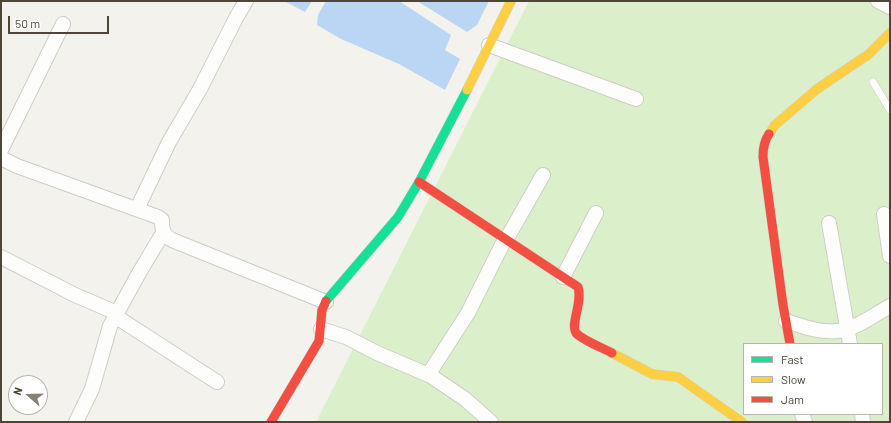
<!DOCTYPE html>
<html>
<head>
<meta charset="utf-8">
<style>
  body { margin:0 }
  #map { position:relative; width:891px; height:423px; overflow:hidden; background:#f3f2ed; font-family:Barlow,sans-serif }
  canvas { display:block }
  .frame { position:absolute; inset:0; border:2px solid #4b4637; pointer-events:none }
  .legend { position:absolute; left:743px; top:343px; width:140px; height:72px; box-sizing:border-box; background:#fff; border:1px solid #b7b5af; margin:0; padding:5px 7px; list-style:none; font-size:12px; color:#4b4637 }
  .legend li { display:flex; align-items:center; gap:8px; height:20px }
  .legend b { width:20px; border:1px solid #b7b5af }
  .north { position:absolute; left:8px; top:375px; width:40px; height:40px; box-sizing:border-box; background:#fff; border:1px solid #b7b5af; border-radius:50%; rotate:290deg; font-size:11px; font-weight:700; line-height:16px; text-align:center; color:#4b4637 }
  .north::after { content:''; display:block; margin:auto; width:14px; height:18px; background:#868277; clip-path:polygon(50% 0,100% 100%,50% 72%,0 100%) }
  .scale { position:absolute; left:8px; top:16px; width:101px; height:18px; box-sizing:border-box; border:2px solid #4b4637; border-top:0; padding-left:5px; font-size:12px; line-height:14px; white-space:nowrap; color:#4b4637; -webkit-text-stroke:3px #fff; paint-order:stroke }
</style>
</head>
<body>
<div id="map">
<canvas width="891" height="423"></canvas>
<div class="frame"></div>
<ul class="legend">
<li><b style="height:5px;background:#16e098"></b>Fast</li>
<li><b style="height:5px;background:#ffcf43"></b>Slow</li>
<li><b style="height:5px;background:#f24e42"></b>Jam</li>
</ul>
<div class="north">N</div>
<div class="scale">50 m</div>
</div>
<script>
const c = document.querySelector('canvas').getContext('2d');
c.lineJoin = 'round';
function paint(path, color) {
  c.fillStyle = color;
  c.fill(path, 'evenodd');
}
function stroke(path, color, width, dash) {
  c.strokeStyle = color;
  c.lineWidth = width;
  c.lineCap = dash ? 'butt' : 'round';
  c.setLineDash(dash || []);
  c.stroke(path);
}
paint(new Path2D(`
  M529,1H890V422H316ZM744,344H882V414H744Z`), '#dcefcb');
paint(new Path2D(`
  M284,1H312L305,12Z
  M326,1H399L451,35L445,50L460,59L445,90L399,64L341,39L317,25L318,15Z
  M417,1H489L477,25L467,32Z`), '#bbd6f4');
const lane = new Path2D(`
  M873,82L890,110`);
const street = new Path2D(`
  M878,1L890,7
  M489,45L636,99
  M1,150L63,24
  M1,158L17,166L158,217L162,220C162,230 163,235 172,240L326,302
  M137,209L169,142L200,89L236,18L246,1
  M884,214L890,256
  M829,223L850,344
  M506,240L543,175
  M1,257L75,295L117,313
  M563,277L596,213
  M115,316L217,382
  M786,321C802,326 819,333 837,331C856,329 874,315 890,306
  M321,329L346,337L377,353L431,376L465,399L491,422
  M428,375L468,313L505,239
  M802,414L805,422
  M862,414L863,422
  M76,422L92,389L110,326L139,273L163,233`);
const fast = new Path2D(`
  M326,301L398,217L419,182L467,90`);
const slow = new Path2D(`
  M467,90L511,1
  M769,134L775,125L817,89L869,54L890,33
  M612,353L652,374L678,377L742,422`);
const jam = new Path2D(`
  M769,134C764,141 763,148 763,157L783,305L790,344
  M419,182L578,287C583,302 570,324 576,333C582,340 603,348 612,353
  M271,422L319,341L322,310L326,301`);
stroke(lane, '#cfcdc7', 8);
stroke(street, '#cfcdc7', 16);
stroke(fast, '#d3d1c4', 10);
stroke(slow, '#d3d1c4', 10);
stroke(jam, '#d3d1c4', 10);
stroke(lane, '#fdfdfc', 7);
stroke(street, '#fdfdfc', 14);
stroke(fast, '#16e098', 9);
stroke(slow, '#ffcf43', 9);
stroke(jam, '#f24e42', 9);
</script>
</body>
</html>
